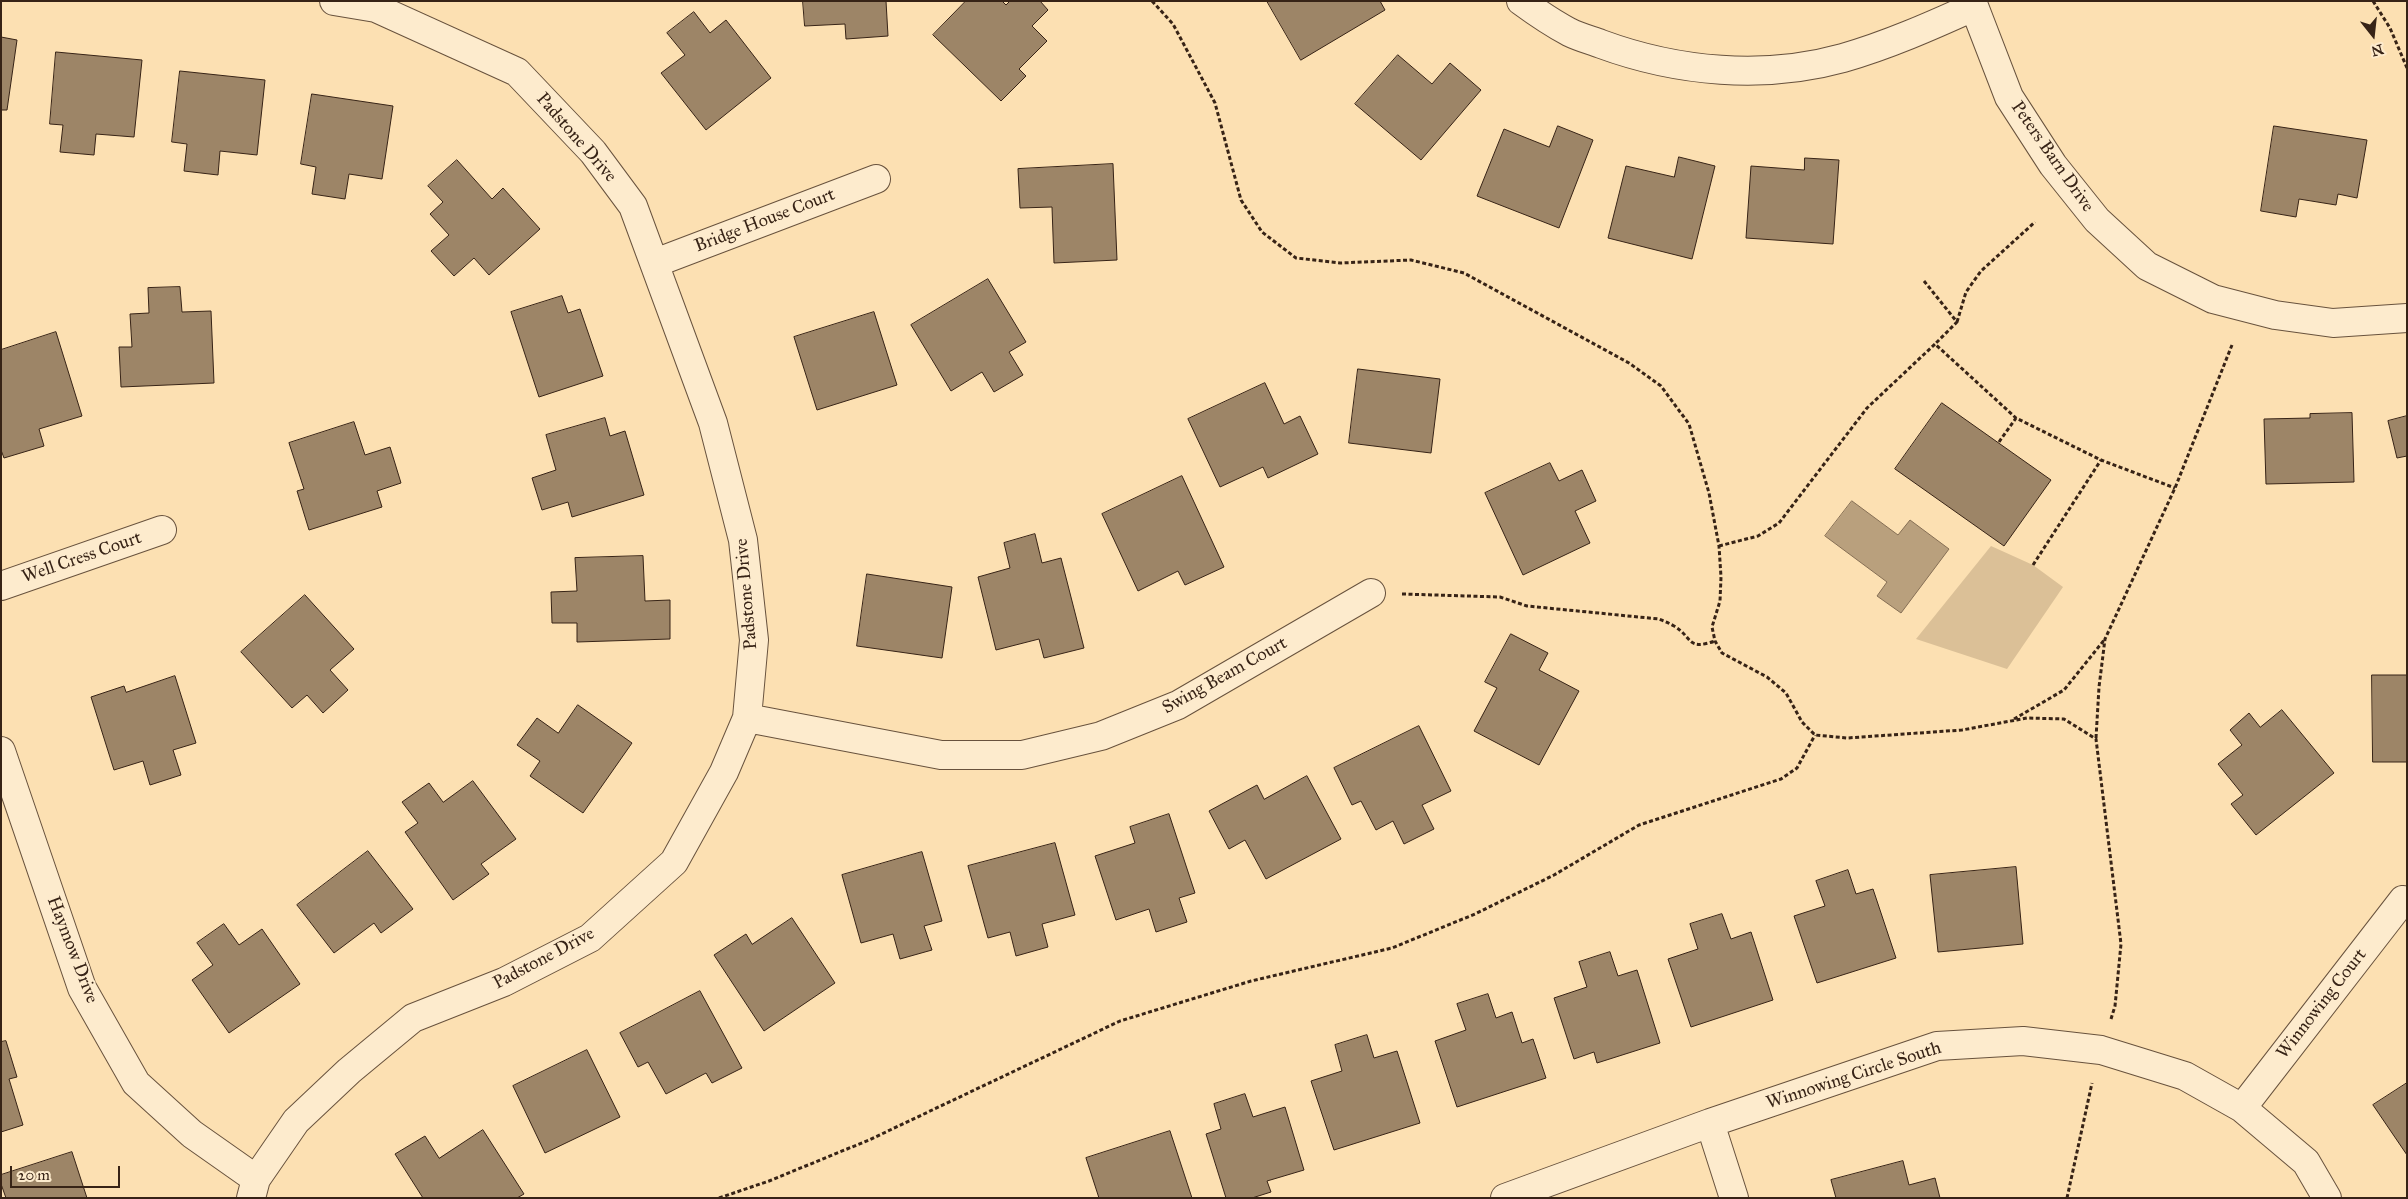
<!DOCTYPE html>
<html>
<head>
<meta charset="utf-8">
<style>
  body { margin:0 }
  #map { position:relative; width:2408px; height:1199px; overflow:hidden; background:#fce0b2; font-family:"IM FELL Great Primer",serif }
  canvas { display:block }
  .frame { position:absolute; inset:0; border:2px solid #372316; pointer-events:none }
  .north { position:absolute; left:2348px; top:10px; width:50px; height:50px; -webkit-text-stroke:4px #fdebcd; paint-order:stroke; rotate:164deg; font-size:14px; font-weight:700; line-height:20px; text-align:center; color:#372316 }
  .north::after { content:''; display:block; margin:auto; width:18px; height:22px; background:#372316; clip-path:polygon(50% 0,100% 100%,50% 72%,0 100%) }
  .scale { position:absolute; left:10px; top:1166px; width:110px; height:22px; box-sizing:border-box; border:2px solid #372316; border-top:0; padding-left:6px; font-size:15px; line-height:18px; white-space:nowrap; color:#372316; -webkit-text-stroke:4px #fdebcd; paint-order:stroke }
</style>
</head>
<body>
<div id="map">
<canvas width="2408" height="1199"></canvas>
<div class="frame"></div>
<div class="north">N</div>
<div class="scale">20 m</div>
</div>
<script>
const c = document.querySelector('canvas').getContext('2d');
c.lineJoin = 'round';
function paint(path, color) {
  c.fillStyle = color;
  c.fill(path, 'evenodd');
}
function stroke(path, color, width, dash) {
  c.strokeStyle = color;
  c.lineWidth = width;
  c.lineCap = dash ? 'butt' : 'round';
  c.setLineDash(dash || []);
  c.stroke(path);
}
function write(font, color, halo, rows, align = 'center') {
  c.font = font + ' "IM FELL Great Primer",serif';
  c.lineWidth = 4;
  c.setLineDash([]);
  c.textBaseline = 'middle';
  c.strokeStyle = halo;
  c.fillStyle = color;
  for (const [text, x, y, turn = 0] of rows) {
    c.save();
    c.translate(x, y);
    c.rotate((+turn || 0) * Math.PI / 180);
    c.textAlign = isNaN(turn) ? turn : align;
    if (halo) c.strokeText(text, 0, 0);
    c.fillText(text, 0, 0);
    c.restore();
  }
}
paint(new Path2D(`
  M1991,546L2033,565L2063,587L2007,669L1916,639Z`), '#dbc097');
const water = new Path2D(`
  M1852,501L1898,535L1910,520L1949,549L1901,613L1877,596L1887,582L1825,536Z`);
paint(water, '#b9a07d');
stroke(water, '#856e54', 1);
const building = new Path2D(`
  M803,1H886L888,36L846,39L845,24L805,26Z
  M966,1H1002L1006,5L1010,1H1040L1048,10L1032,26L1047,41L1019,69L1026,76L1001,101L933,35Z
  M1267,1H1380L1385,10L1301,60Z
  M694,12L710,33L726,20L771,78L706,130L661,73L685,55L667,33Z
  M1,37L17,40L7,110H1Z
  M56,52L142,60L134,137L96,134L94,155L60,152L63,125L50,124Z
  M1398,55L1432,84L1450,63L1481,90L1421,160L1355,104Z
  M180,71L265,80L257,155L220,151L218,175L184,171L187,144L172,142Z
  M312,94L393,106L382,179L349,174L345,199L312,194L316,167L301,164Z
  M1558,126L1593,140L1559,228L1477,196L1504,129L1549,147Z
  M2274,126L2367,140L2357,198L2338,194L2336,205L2299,199L2296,217L2261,211Z
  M1679,157L1715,166L1692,259L1608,238L1626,166L1674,177Z
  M1805,158L1839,160L1833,244L1746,238L1751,166L1804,170Z
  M457,160L492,199L503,188L540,229L489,275L474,258L454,276L431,251L449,235L430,214L443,202L428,186Z
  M1113,164L1117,260L1054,263L1052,207L1020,208L1018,169Z
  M988,279L1026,342L1009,352L1023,375L994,392L982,372L951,391L911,325Z
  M180,287L182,312L211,311L214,383L121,387L119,347H132L130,314L149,313L148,288Z
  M562,296L568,313L580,309L603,376L539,397L511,312Z
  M874,312L897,385L817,410L794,337Z
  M56,332L82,416L39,429L44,446L4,458L1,450V350Z
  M1358,369L1440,379L1431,453L1349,443Z
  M1265,383L1284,424L1300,416L1318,454L1268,478L1263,467L1220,487L1188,419Z
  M1942,403L2051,480L2004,546L1895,469Z
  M2352,413L2354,482L2266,484L2264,419L2310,418V414Z
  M2407,416V456L2397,458L2388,421Z
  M605,418L610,436L625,431L644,495L572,517L568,502L542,510L532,478L556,470L546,435Z
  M354,422L365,455L390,447L401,483L377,491L382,507L309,530L297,491L304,489L289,443Z
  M1550,463L1559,481L1582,470L1596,501L1575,511L1590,543L1523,575L1485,493Z
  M1182,476L1224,567L1185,585L1178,571L1138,591L1102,514Z
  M1035,534L1042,563L1061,558L1084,648L1044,658L1039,639L996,650L978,577L1010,568L1004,543Z
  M643,556L645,601L670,600V639L577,642V623H552L551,592L577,591L575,558Z
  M867,574L952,587L942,658L857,646Z
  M305,595L354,649L330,670L348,690L323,713L307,695L292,708L241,652Z
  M1511,634L1548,653L1539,670L1579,691L1539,765L1474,731L1497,688L1485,682Z
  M2372,675H2407V762H2373Z
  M175,676L196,743L173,750L181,775L150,785L143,761L114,770L91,697L124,686L126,692Z
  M578,705L632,743L583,813L530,776L540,761L517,745L537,718L558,733Z
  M2282,710L2334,773L2256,835L2231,804L2243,795L2218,764L2242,745L2230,730L2249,713L2260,727Z
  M1419,726L1451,791L1422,805L1434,829L1404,844L1393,821L1376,830L1361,801L1352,805L1334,768Z
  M1307,776L1341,839L1266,879L1245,840L1229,849L1209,811L1257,785L1264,799Z
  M473,781L516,839L481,864L489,874L453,900L405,832L418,823L402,802L429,783L443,802Z
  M1169,814L1195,893L1179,898L1187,922L1156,932L1149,909L1116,920L1095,856L1135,843L1130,827Z
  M1055,843L1075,915L1042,924L1048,947L1016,956L1010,932L988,938L968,866Z
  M368,851L413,909L381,933L374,923L334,953L297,905Z
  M922,852L942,921L924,926L932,950L900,959L893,934L861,943L842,875Z
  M2016,867L2023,944L1938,952L1930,875Z
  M1848,870L1856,894L1873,889L1896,958L1817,983L1794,916L1825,906L1816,881Z
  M1722,914L1731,939L1751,932L1773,1000L1691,1027L1668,959L1698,949L1690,924Z
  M792,918L835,983L764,1031L714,955L746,934L752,944Z
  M224,924L239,945L262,929L300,984L229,1033L192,980L213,965L197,943Z
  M1610,952L1618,976L1637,970L1660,1043L1597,1063L1594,1052L1574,1059L1554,998L1587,987L1579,962Z
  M700,991L742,1068L712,1083L706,1073L666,1094L648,1062L638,1067L620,1033Z
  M1488,994L1496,1018L1512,1012L1522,1043L1533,1039L1546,1078L1457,1107L1435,1041L1466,1030L1457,1004Z
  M1367,1035L1374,1058L1397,1051L1420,1123L1334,1150L1311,1081L1342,1071L1335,1045Z
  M6,1041L17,1077L9,1079L23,1125L1,1132V1042Z
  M587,1050L620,1117L545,1153L513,1086Z
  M2407,1083V1155L2373,1105Z
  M1245,1094L1253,1117L1285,1107L1304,1170L1267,1181L1271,1192L1252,1198H1226L1206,1134L1221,1129L1214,1104Z
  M483,1130L524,1194L517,1198H423L395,1154L425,1136L439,1158Z
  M1170,1131L1192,1198H1099L1086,1158Z
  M72,1152L87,1198H6L1,1184V1175Z
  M1903,1161L1909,1185L1935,1178L1940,1198H1836L1831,1180Z`);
paint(building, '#9d8567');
stroke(building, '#372316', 1);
const minor = new Path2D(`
  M1521,1C1536,12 1552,23 1569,32C1579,37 1590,40 1601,44C1677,72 1764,80 1843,58C1888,45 1931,26 1973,7
  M1972,1L2009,97L2053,165L2097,220L2147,266L2213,299L2275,315L2333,323L2407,318
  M655,263L876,179
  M1,586L162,530
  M747,718L941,755H1022L1101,736L1178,705L1371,593
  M1,751L82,988L136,1083L192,1134L256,1179
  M2242,1108L2403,900
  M1710,1123L1734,1198
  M251,1198L256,1179L296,1121L349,1071L413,1018L504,982L590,938L674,862L724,772L747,718L754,640L743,540L713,423L633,206L593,152L517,72L376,8L334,1
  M1505,1198L1710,1123L1937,1046L2023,1041L2101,1050L2185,1076L2242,1108L2306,1162L2327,1198`);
stroke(minor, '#68523d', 30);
stroke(new Path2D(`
  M1152,1L1173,24L1215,103L1241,200L1262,232L1296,258L1340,263L1411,260L1464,273L1629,363L1661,386L1689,424L1709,493L1719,546L1721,577L1720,601L1712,627L1715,641L1722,653L1767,677L1786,693L1802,722L1815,735L1847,738L1962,730L2027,718L2064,719L2096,739L2121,944L2115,1006L2111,1019
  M2373,1L2390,28L2407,68
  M1924,281L1957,322L1935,344
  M1957,322L1966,292L1981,271L2035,222
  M1999,442L2016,418
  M1719,546L1758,536L1779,523L1867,408L1935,344L2016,418L2101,460L2175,488
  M2033,565L2101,460
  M1402,594L1500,597L1527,606L1659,619C1664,621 1669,623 1674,626C1693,637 1686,651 1715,641
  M2014,719L2064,690L2105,639
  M2096,738L2099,687L2105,639L2175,488L2232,345
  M719,1198L769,1181L869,1140L1120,1021L1251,981L1392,948L1475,914L1554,875L1639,825L1781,779L1797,768L1815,735
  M2067,1198L2092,1083`), '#372316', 3, [4, 2.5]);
stroke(minor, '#fdebcd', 28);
write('18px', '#372316', '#fdebcd', [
  ["Padstone Drive",576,138,49],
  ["Peters Barn Drive",2052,157,55],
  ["Bridge House Court",765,221,-21],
  ["Well Cress Court",82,558,-19],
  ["Padstone Drive",747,594,-95],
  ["Swing Beam Court",1225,676,-29],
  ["Haymow Drive",72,950,69],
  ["Padstone Drive",544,959,-28],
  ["Winnowing Court",2322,1004,-52],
  ["Winnowing Circle South",1854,1076,-18]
]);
</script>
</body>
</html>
